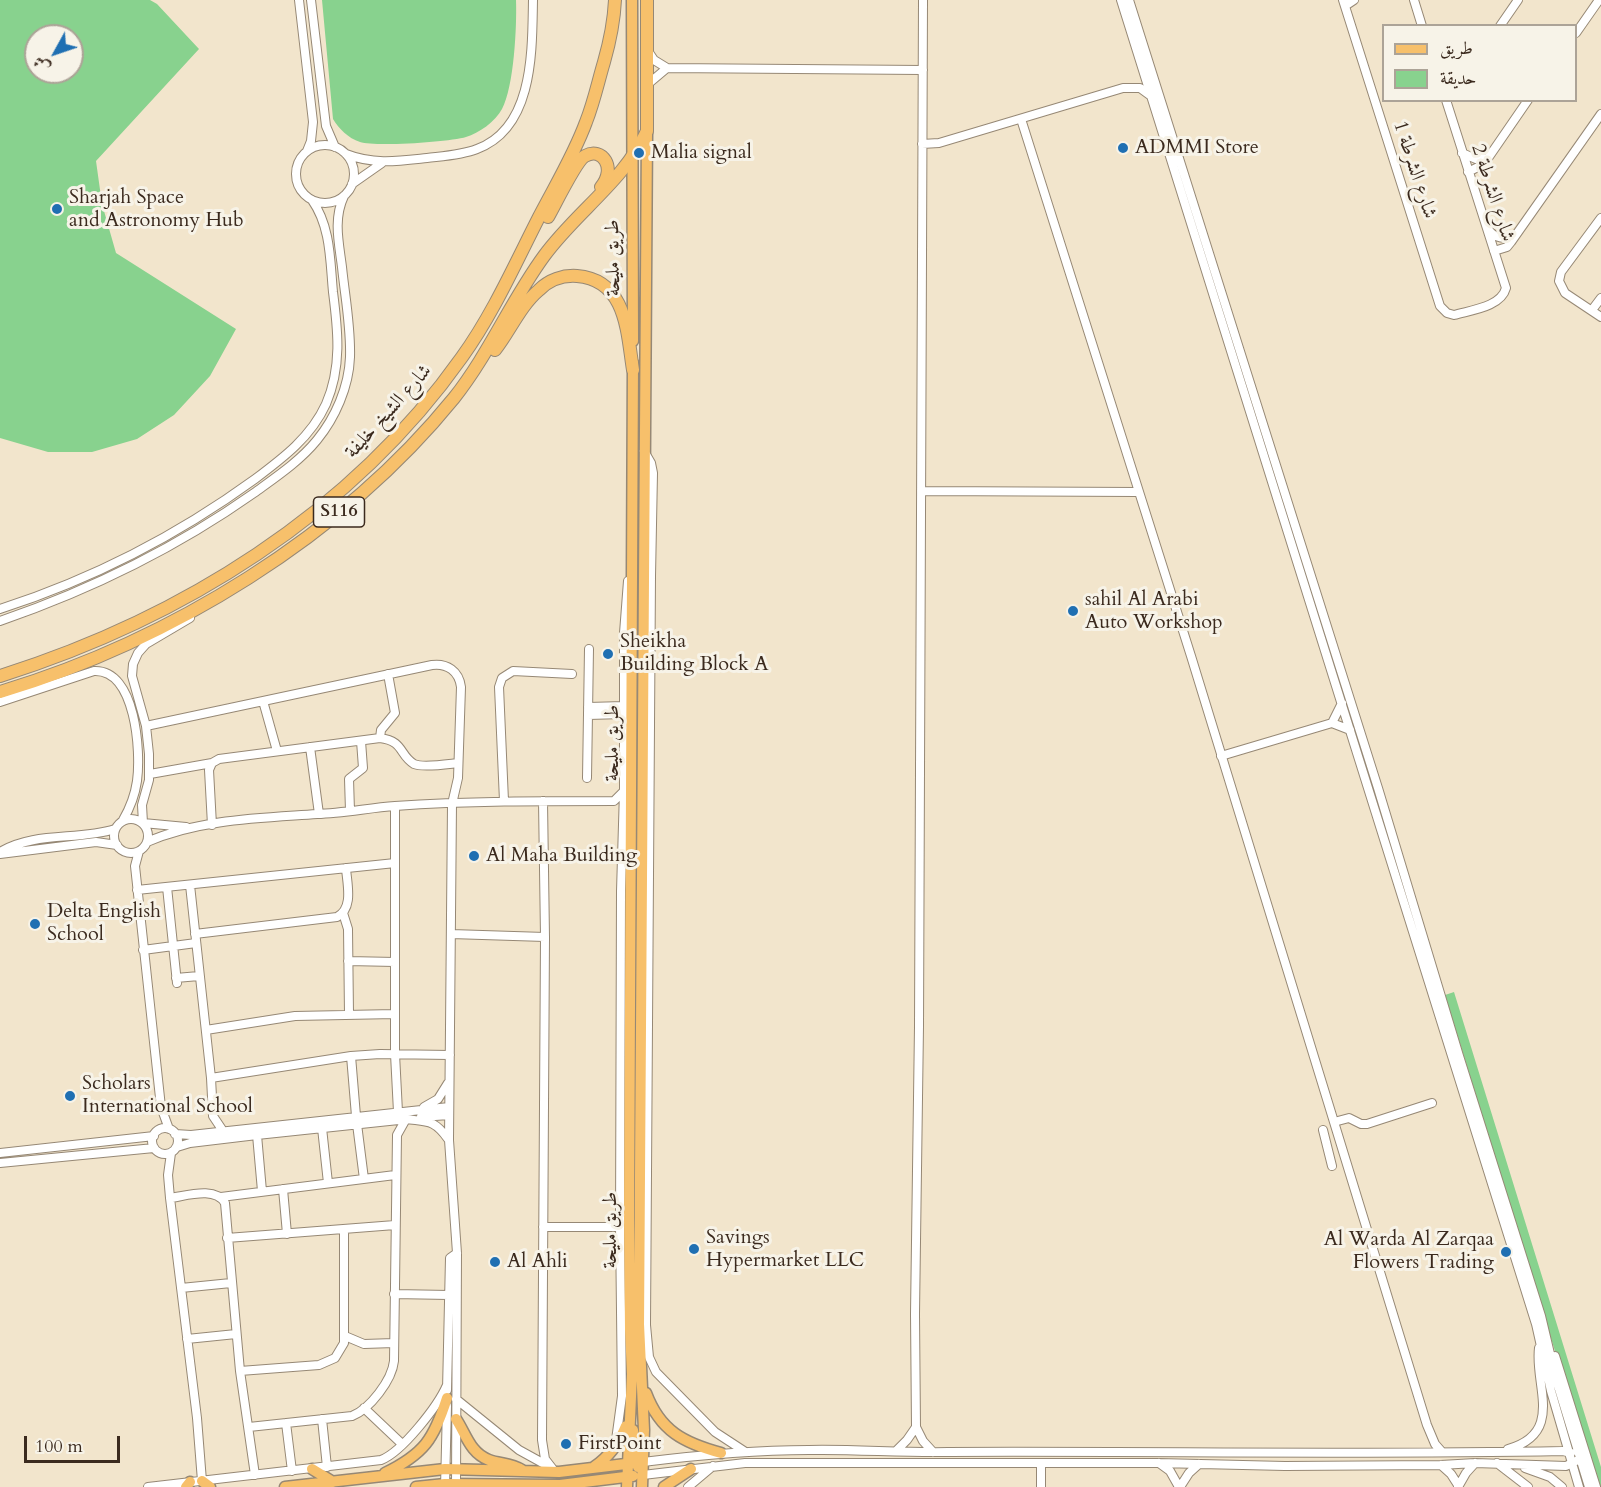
<!DOCTYPE html>
<html>
<head>
<meta charset="utf-8">
<style>
  body { margin:0 }
  #map { position:relative; width:1601px; height:1487px; overflow:hidden; background:#f2e5cc; font-family:Cardo,Amiri,serif }
  canvas { display:block }
  .legend { position:absolute; left:1382px; top:24px; width:195px; height:78px; box-sizing:border-box; background:#f7f3e8; border:2px solid #aca397; margin:0; padding:8px 10px; list-style:none; font-size:18px; color:#3b2a1e }
  .legend li { display:flex; align-items:center; gap:12px; height:30px }
  .legend b { width:30px; border:2px solid #aca397 }
  .north { position:absolute; left:24px; top:24px; width:60px; height:60px; box-sizing:border-box; background:#f7f3e8; border:2px solid #aca397; border-radius:50%; rotate:230deg; font-size:16px; font-weight:700; line-height:24px; text-align:center; color:#3b2a1e }
  .north::after { content:''; display:block; margin:auto; width:21px; height:27px; background:#1f6fb2; clip-path:polygon(50% 0,100% 100%,50% 72%,0 100%) }
  .scale { position:absolute; left:24px; top:1436px; width:96px; height:27px; box-sizing:border-box; border:3px solid #3b2a1e; border-top:0; padding-left:8px; font-size:18px; line-height:21px; white-space:nowrap; color:#3b2a1e; -webkit-text-stroke:4px #f7f3e8; paint-order:stroke }
</style>
</head>
<body>
<div id="map">
<canvas width="1601" height="1487"></canvas>
<ul class="legend">
<li><b style="height:8px;background:#f7c06b"></b>طريق</li>
<li><b style="height:16px;background:#88d28e"></b>حديقة</li>
</ul>
<div class="north">ش</div>
<div class="scale">100 m</div>
</div>
<script>
const c = document.querySelector('canvas').getContext('2d');
c.lineJoin = 'round';
function paint(path, color) {
  c.fillStyle = color;
  c.fill(path, 'evenodd');
}
function stroke(path, color, width, dash) {
  c.strokeStyle = color;
  c.lineWidth = width;
  c.lineCap = dash ? 'butt' : 'round';
  c.setLineDash(dash || []);
  c.stroke(path);
}
function write(font, color, halo, rows, align = 'center') {
  c.font = font + ' Cardo,Amiri,serif';
  c.lineWidth = 6;
  c.setLineDash([]);
  c.textBaseline = 'middle';
  c.strokeStyle = halo;
  c.fillStyle = color;
  for (const [text, x, y, turn = 0] of rows) {
    c.save();
    c.translate(x, y);
    c.rotate((+turn || 0) * Math.PI / 180);
    c.textAlign = isNaN(turn) ? turn : align;
    if (halo) c.strokeText(text, 0, 0);
    c.fillText(text, 0, 0);
    c.restore();
  }
}
paint(new Path2D(`
  M0,0H150L157,4L199,49L96,161L102,204L116,253L236,329L210,376L174,415L137,439L92,452H48L0,438ZM36,36H72V72H36Z
  M322,0H516C517,26 514,87 502,109C495,122 479,133 466,137C450,142 375,147 360,142C348,138 339,129 333,119Z
  M1454,992L1601,1467V1487H1597L1445,995Z`), '#88d28e');
const minor = new Path2D(`
  M299,0L313,122L311,141L307,151
  M311,0L326,126L335,147
  M923,0L919,1026L915,1314L916,1427L923,1441L933,1452
  M1121,0L1536,1324L1551,1391L1579,1487
  M1129,0L1378,788L1459,1056L1541,1316L1556,1379L1589,1487
  M1343,0L1440,306L1447,313L1454,315C1471,310 1501,307 1506,288L1446,100
  M1414,0L1422,26
  M1345,6L1354,0
  M1500,26L1518,0
  M1576,33L1599,0
  M648,51L654,60L667,68L923,70
  M648,84L667,68
  M1021,119L1191,656L1427,1425L1435,1444L1442,1452
  M922,144L939,143L1123,88H1140L1151,96
  M296 174a29 29 0 1 1 58 0a29 29 0 1 1-58 0Z
  M1462,153L1476,159L1488,158
  M346,154C374,165 399,161 427,158C444,156 462,155 477,149C534,128 532,51 533,0
  M1468,172L1484,164L1528,100
  M352,184L382,163
  M1601,218L1561,272L1559,281L1565,293L1601,317
  M1488,229C1496,240 1504,239 1516,234
  M1494,251L1507,247L1511,242L1601,114
  M1592,310L1601,298
  M644,451L651,463L653,473L651,576L646,1325L649,1357L656,1372L715,1432L744,1451
  M921,491L1138,492
  M0,609C90,580 178,535 255,479C283,458 311,437 326,404C342,367 338,331 333,292C330,261 331,227 312,200
  M0,621C90,590 176,548 254,493C276,477 300,461 317,440C335,418 349,387 350,357C351,327 345,297 342,267C339,243 333,219 344,196
  M263,701L277,751
  M0,702L94,671C136,669 141,752 137,781C135,795 130,808 123,820
  M588,707L624,706
  M588,715L624,714
  M1332,723L1342,703
  M146,726L432,665C447,663 459,671 461,687L458,778L452,804L449,1140L457,1253L456,1487
  M380,738L381,730L395,713L388,674
  M310,747L319,814
  M1221,756L1332,723L1350,730
  M150,774L212,763
  M587,778L589,649
  M504,801L499,687L502,678L513,671L572,674
  M543,801L545,937L542,1440L545,1459L552,1468
  M395,806V1054L398,1112
  M350,811L349,779L363,768L361,741
  M114 836a17 17 0 1 1 34 0a17 17 0 1 1-34 0Z
  M212,825L209,770L212,763L219,759L380,738C404,741 399,755 414,764C423,768 448,764 458,763
  M186,827L143,823L142,805L149,780V754L146,726L132,676L133,664L138,653L146,644L190,618
  M147,842C199,819 262,818 317,814C343,813 369,808 395,806C467,801 541,801 614,801L624,791
  M139,851L135,866L161,1107L169,1129
  M0,852C36,831 77,841 115,829
  M0,854L96,842L117,845
  M190,885L211,1078L213,1116L223,1131
  M167,887L177,983
  M137,890L395,863
  M343,913L348,929L349,1014
  M195,934L337,917C354,908 347,884 346,868
  M451,934L545,937
  M143,950L196,943
  M348,961L395,962
  M176,978L199,976
  M206,1030L295,1016L395,1014
  M351,1056L356,1116
  M211,1078L351,1056L380,1054L450,1055
  M424,1107L438,1099L448,1083
  M421,1117L449,1115
  M1334,1122L1349,1118L1361,1124H1367L1432,1103
  M357,1124L364,1179
  M322,1128L328,1183
  M152 1141a13 13 0 1 1 26 0a13 13 0 1 1-26 0Z
  M1323,1130L1332,1166
  M175,1134L191,1135L449,1107
  M257,1135L262,1191
  M177,1147L190,1143L257,1135L408,1119
  M0,1153L154,1136
  M171,1153L168,1175L170,1198L197,1418L202,1481
  M0,1163L154,1148
  M283,1189L287,1234
  M221,1197L395,1175
  M170,1198C186,1196 215,1186 225,1203L240,1371L255,1475
  M543,1227H620
  M227,1238L395,1225
  M181,1288L231,1283
  M394,1294L449,1295
  M345,1336L364,1344L394,1343
  M187,1339L236,1334
  M1555,1356L1596,1487
  M240,1371L319,1365L335,1358L344,1343V1229
  M447,1390L450,1258L457,1253
  M456,1399L519,1450L548,1466
  M364,1408L402,1444
  M322,1419L327,1467
  M286,1423L292,1471
  M249,1427L352,1416C370,1409 392,1380 394,1361L397,1135L406,1119C427,1122 434,1119 448,1139
  M616,1440L622,1396L620,1227L621,891L624,791V633L628,581
  M1508,1449C1565,1433 1534,1385 1539,1348
  M896,1451L907,1440L916,1427
  M643,1462C699,1455 753,1450 809,1450C855,1449 902,1453 948,1452C1153,1451 1358,1455 1563,1451L1571,1453
  M1159,1463L1170,1471L1179,1487
  M1497,1463L1528,1487
  M1441,1465L1451,1474L1458,1485
  M1525,1468L1550,1477L1562,1487
  M643,1475L745,1463H1158L1285,1466L1441,1465L1475,1463L1566,1466L1576,1461
  M148,1487L381,1460C402,1452 438,1406 447,1385
  M445,1487L447,1406
  M688,1487L713,1466
  M1041,1487V1463
  M1180,1487L1189,1473L1199,1464
  M1458,1487L1466,1473L1475,1463`);
const major = new Path2D(`
  M632,0L633,341
  M646,1393C660,1431 684,1443 721,1453
  M456,1419C466,1434 470,1453 489,1460C500,1464 511,1463 522,1470
  M633,1430L638,1467
  M594,1467C609,1457 619,1443 626,1426
  M312,1469L333,1482
  M385,1473C424,1454 434,1439 447,1398
  M202,1481L210,1487
  M186,1487L190,1482
  M285,1487L445,1469L559,1472L634,1463
  M416,1487L445,1484L560,1485L633,1476
  M627,1487L632,1374L630,1329L629,1219L633,363
  M642,1487L644,1430L639,1324L647,132
  M664,1487L691,1469`);
const highway = new Path2D(`
  M548,217C555,205 576,161 585,156C602,146 617,168 601,187
  M495,350C510,331 520,306 539,290C549,280 563,275 577,276C627,280 627,333 633,370
  M0,676C181,619 351,514 462,357C493,314 515,264 539,217C555,186 574,155 586,122C594,102 598,82 604,62C610,41 614,21 615,0
  M0,692C170,641 342,536 454,398C489,354 511,301 544,256C576,212 624,181 647,131V0`);
stroke(minor, '#968875', 10);
stroke(major, '#968875', 13);
stroke(highway, '#968875', 14);
stroke(minor, '#fff', 8);
stroke(major, '#f7c06b', 10);
stroke(highway, '#f7c06b', 12);
for (const [x, y, r, color] of [
  [1123,148,6,"#1f6fb2"],
  [639,153,6,"#1f6fb2"],
  [57,209,6,"#1f6fb2"],
  [1073,611,6,"#1f6fb2"],
  [608,654,6,"#1f6fb2"],
  [474,856,6,"#1f6fb2"],
  [35,924,6,"#1f6fb2"],
  [70,1096,6,"#1f6fb2"],
  [694,1249,6,"#1f6fb2"],
  [1506,1252,6,"#1f6fb2"],
  [495,1262,6,"#1f6fb2"],
  [566,1444,6,"#1f6fb2"]
]) {
  const dot = new Path2D();
  dot.arc(x, y, r, 0, 2 * Math.PI);
  c.fillStyle = color;
  c.fill(dot);
  stroke(dot, '#f7f3e8', 2);
}
for (const [x, y, w] of [
  [339,512,51]
]) {
  const box = new Path2D();
  box.roundRect(x - w / 2, y - 15, w, 30, 4.5);
  c.fillStyle = '#f7f3e8';
  c.fill(box);
  stroke(box, '#3b2a1e', 1.5);
}
write('bold 18px', '#3b2a1e', null, [
  ["S116",339,512]
]);
write('20px', '#3b2a1e', '#f7f3e8', [
  ["ADMMI Store",1135,148],
  ["Malia signal",651,153],
  ["Sharjah Space",69,198],
  ["and Astronomy Hub",69,221],
  ["sahil Al Arabi",1085,600],
  ["Auto Workshop",1085,623],
  ["Sheikha",620,642],
  ["Building Block A",620,665],
  ["Al Maha Building",486,856],
  ["Delta English",47,912],
  ["School",47,935],
  ["Scholars",82,1084],
  ["International School",82,1107],
  ["Savings",706,1238],
  ["Hypermarket LLC",706,1261],
  ["Al Warda Al Zarqaa",1494,1240,"right"],
  ["Flowers Trading",1494,1263,"right"],
  ["Al Ahli",507,1262],
  ["FirstPoint",578,1444]
], 'left');
write('20px', '#3b2a1e', '#f7f3e8', [
  ["شارع الشرطة 1",1414,170,72],
  ["شارع الشرطة 2",1492,193,72],
  ["طريق مليحة",614,258,-91],
  ["شارع الشيخ خليفة",389,412,-48],
  ["طريق مليحة",613,743,-90],
  ["طريق مليحة",611,1230,-90]
]);
</script>
</body>
</html>
